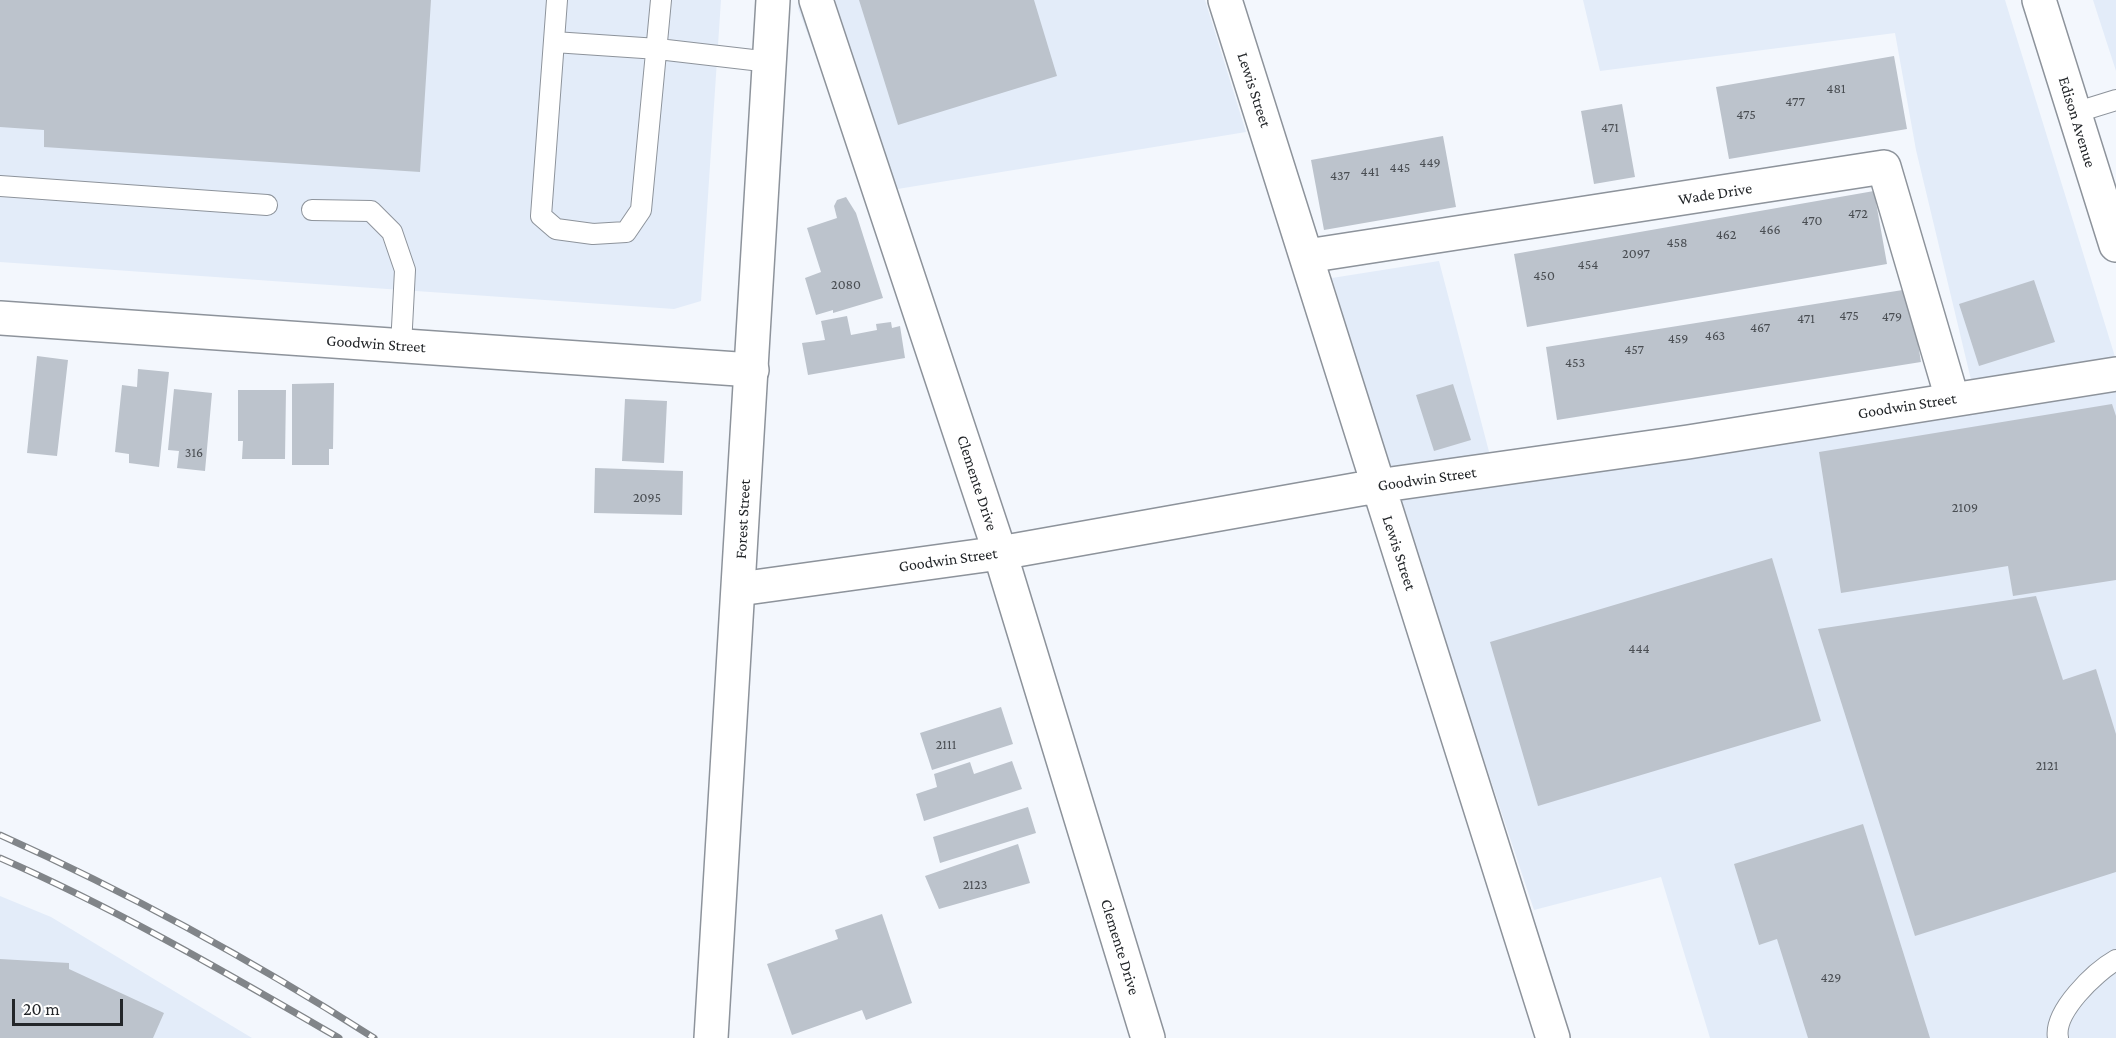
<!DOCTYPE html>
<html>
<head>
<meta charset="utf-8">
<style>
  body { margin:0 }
  #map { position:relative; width:2116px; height:1038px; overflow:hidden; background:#f3f7fd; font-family:"Crimson Pro",serif }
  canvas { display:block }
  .scale { position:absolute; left:12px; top:999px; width:111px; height:27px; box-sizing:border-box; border:3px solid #232629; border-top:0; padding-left:8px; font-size:18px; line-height:21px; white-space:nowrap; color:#232629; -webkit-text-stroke:4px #fff; paint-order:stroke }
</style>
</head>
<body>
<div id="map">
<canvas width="2116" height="1038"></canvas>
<div class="scale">20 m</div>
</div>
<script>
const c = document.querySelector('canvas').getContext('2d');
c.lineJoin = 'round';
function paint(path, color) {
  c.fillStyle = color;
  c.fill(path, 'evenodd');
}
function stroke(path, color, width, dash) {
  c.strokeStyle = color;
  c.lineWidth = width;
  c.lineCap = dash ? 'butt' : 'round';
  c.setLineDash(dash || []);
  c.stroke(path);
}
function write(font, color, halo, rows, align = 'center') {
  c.font = font + ' "Crimson Pro",serif';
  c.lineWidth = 5;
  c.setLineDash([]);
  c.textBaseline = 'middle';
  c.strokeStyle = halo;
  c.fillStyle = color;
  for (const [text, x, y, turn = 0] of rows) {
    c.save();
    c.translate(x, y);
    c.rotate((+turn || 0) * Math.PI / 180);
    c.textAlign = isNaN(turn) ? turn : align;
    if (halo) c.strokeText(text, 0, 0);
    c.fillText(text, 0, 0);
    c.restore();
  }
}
paint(new Path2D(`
  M0,0H721L701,301L674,309L0,262Z
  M799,0H1205L1246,132L867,194L798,8Z
  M1583,0H2005L2116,360V1038H1710L1661,877L1534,910L1398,502L1332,278L1439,261L1498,486L1978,409L1916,150L1895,33L1600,71Z
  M2093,0H2116V71Z
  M0,896L51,917L252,1038H0Z`), '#e3ecf9');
paint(new Path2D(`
  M0,0H431L420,172L44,147V130L0,127Z
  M859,0H1034L1057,76L898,125Z
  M1894,56L1907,129L1729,159L1716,87Z
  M1622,104L1635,177L1594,184L1581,111Z
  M1443,136L1456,207L1324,230L1311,160Z
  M1874,191L1887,264L1527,327L1514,254Z
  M846,197L856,213L883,298L833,313V310L816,315L805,278L821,272L807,228L837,218L834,206L837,200Z
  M2034,280L2055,342L1979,366L1959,304Z
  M1909,289L1921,362L1557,420L1546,347Z
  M847,316L851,335L877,330L876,324L891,322L892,328L900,326L905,358L808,375L802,343L825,340L821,321Z
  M37,356L68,360L57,456L27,453Z
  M138,369L169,372L159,467L129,463V454L115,452L122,385L137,387Z
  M334,383L333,449H329V465H292V384Z
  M1453,384L1471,440L1434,451L1416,395Z
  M174,389L212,393L205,471L177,468L179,451L168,450Z
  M238,390H286L285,459H242L243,441H238Z
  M625,399L667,401L664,463L622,461Z
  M2112,404L2116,416V580L2013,596L2008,566L1841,593L1819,452Z
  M595,468L683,471L682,515L594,513Z
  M1772,558L1821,721L1538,806L1490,642Z
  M2036,596L2063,680L2096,669L2116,734V872L1915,936L1818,629Z
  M1001,707L1013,744L932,770L920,733Z
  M1012,761L1022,789L924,821L916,794L937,787L934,774L970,762L974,774Z
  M1028,807L1036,833L940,863L933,837Z
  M1863,824L1930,1038H1808L1777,939L1759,945L1734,864Z
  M1018,844L1030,883L939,909L925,876Z
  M882,914L912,1003L866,1020L862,1010L792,1035L767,964L838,939L835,930Z
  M0,959L69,963V969L164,1013L153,1038H0Z`), '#bcc3cc');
const service = new Path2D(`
  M557,0L541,216L556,229L593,234L626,232L641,210L661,0
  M554,42L658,49L770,62
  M2074,113L2116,100
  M0,186L267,205
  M312,210L371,211L392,232L405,270L401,346
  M2058,1038C2053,1012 2095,972 2116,960`);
const minor = new Path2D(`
  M816,0L1000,553L1148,1038
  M1225,0L1553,1038
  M1307,256L1884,167L1952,398
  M0,318L752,370
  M739,589L1000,553L1377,486L1688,442L2116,374`);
const tertiary = new Path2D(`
  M711,1038L773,0`);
const secondary = new Path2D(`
  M2039,0L2116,245`);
stroke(service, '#8d939b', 22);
stroke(minor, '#8d939b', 36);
stroke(tertiary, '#8d939b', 36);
stroke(secondary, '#8d939b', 36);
stroke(service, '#fff', 20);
stroke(minor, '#fff', 33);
stroke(tertiary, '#fff', 33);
stroke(secondary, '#fff', 33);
const rail = new Path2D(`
  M0,835C129,893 255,962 374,1038
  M0,858C117,909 228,974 339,1038`);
stroke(rail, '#818589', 7);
stroke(rail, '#fff', 4.5, [14]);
write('14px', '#494d52', null, [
  ["481",1836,89],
  ["477",1795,102],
  ["475",1746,115],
  ["471",1610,128],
  ["449",1430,163],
  ["445",1400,168],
  ["441",1370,172],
  ["437",1340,176],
  ["472",1858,214],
  ["470",1812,221],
  ["466",1770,230],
  ["462",1726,235],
  ["458",1677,243],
  ["2097",1636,254],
  ["454",1588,265],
  ["450",1544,276],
  ["2080",846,285],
  ["475",1849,316],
  ["479",1892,317],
  ["471",1806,319],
  ["467",1760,328],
  ["463",1715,336],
  ["459",1678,339],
  ["457",1634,350],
  ["453",1575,363],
  ["316",194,453],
  ["2095",647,498],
  ["2109",1965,508],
  ["444",1639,649],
  ["2111",946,745],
  ["2121",2047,766],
  ["2123",975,885],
  ["429",1831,978]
]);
write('16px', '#232629', '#fff', [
  ["Lewis Street",1254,90,72],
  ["Edison Avenue",2077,122,73],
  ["Wade Drive",1715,194,-9],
  ["Goodwin Street",376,344,4],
  ["Goodwin Street",1907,406,-9],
  ["Goodwin Street",1427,479,-8],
  ["Clemente Drive",977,483,72],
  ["Forest Street",743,519,-87],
  ["Lewis Street",1399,553,72],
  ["Goodwin Street",948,560,-8],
  ["Clemente Drive",1120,947,73]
]);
</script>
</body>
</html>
